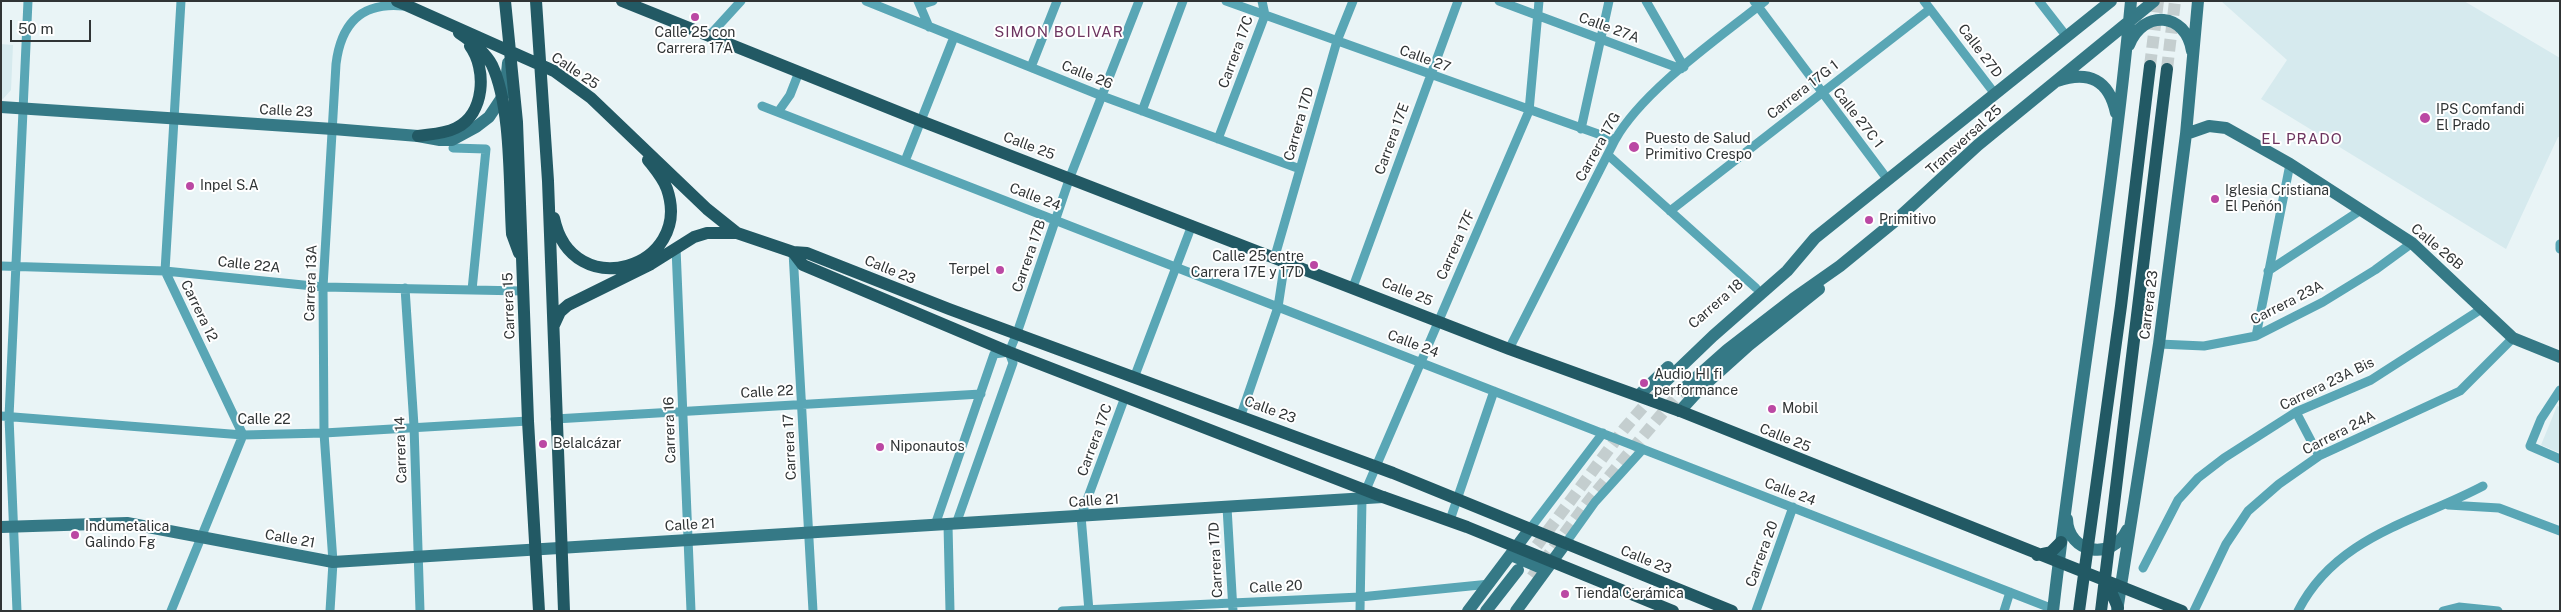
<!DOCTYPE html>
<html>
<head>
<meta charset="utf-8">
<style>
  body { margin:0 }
  #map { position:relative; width:2561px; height:612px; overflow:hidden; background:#e9f4f6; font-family:"Public Sans",sans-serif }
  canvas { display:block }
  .frame { position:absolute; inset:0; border:2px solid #303435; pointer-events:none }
  .scale { position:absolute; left:10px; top:20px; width:81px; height:22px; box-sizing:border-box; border:2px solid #303435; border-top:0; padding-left:6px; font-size:15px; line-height:18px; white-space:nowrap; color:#303435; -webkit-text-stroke:4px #fff; paint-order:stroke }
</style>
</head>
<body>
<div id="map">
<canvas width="2561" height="612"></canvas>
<div class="frame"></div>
<div class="scale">50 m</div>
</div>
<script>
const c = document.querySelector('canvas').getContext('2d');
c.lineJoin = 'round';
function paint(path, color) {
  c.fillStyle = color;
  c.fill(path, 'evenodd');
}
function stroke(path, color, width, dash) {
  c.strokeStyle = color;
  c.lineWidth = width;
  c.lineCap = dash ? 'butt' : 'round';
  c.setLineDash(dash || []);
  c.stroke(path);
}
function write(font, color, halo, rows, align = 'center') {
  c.font = font + ' "Public Sans",sans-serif';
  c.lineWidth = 4;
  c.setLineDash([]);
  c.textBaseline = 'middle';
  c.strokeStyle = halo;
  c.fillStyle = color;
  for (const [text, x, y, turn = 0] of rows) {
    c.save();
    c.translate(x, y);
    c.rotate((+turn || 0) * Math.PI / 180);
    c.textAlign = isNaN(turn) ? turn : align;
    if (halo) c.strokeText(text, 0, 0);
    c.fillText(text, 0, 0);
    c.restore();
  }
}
paint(new Path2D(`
  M2221,1H2464L2560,58V137H2558L2506,249L2261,99L2287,60Z
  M1,44L13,45L11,90L3,99L1,98Z
  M2557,406L2560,407V453L2541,445Z`), '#d6eaee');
stroke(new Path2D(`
  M1526,560L1624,429L1664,383
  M1532,577L1591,498L1682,390`), '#c4cecf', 12, [12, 6]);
stroke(new Path2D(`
  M2150,66L2158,1
  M2167,69L2175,1`), '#c4cecf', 12, [12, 6]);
stroke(new Path2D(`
  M866,1L1102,96L1300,169
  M918,1L929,27
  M1226,1L1615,140
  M1499,1L1681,69
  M1646,1L1684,67
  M1754,1L1888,180
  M1924,1L1995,94
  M2039,1L2067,37
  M920,5L933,1
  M709,36L741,1
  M1031,67L1057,1
  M762,106L2053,609
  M1142,111L1183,1
  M778,112L790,95L799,72
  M1581,129L1609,1
  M1218,139L1265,15L1262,1
  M453,148L486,149L472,290
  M1608,155L1756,288
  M905,161L954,37
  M1670,211L1930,9
  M2560,244V249
  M676,248L691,611
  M793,252L813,611
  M1275,256L1337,41L1353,1
  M1,266L165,271L323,287L523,291
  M2268,271L2361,210
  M1353,287L1458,1
  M405,288L414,426L420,611
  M2256,336L2290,164
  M2159,344L2204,346L2256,336L2323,302L2375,270L2412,243
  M1509,349L1615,140C1643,90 1719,38 1765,1
  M1134,378L1192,225
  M2560,390L2541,419L2530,446L2560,459
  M2296,412L2319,456
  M1241,415L1278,307L1285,261
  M1,416L243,435L324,433L528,421
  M555,419L981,394
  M2448,505L2499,508L2560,531
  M1227,507L1233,611
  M1450,520L1494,391
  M956,524L1013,363L1009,352L1017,333L1070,177L1139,1
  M935,525L994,354L1009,352
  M948,525L950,611
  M1529,530L1603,433
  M1565,544L1595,502L1643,449
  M2143,568L2178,500L2198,478L2224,458L2296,412L2371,380L2483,308
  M17,611L9,417L28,1
  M171,611L243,435L165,271L181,1
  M330,611L333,562L324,433L323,287L336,64C341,24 361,2 403,6
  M1062,611L1360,597L1490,584
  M1089,611L1081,516L1125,397
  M1360,611L1362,499L1529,111L1539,1
  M1756,611L1793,507
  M2004,611L2010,592
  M2194,611L2226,544L2248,511L2279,484L2319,456L2460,391L2513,338
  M2298,611C2336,536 2415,522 2483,486
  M2443,611L2459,607L2498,611`), '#59a6b5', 9);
stroke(new Path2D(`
  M2129,45C2143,9 2186,12 2192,51
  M2057,81C2089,70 2109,80 2116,113
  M1,107L333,129L418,136L440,140H452L476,127L489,117L505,93L508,63
  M2186,134L2209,126L2226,128L2290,164L2412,243L2513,338L2560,357
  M1664,383L1713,336L1787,271L1815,238L2111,1
  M1682,390L1727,350L1793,299L1840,266L1895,221L1978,145L2154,1
  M1639,395L1668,367
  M1680,411L1700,389L1749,345L1819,289
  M2067,519C2068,554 2112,561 2127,530
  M1,527L127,523L333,562L1383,497
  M1511,555L1546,570
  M1468,611L1529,530
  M1486,611L1518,570
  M1516,611L1565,544
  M2053,611C2076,407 2112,205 2131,1
  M2117,611L2159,344L2186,134L2198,1`), '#357986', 12);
stroke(new Path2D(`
  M397,1L554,71L591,98L707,209L737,233L793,252L803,265L1009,352L1383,497L1467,527L1673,611
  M505,1L517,122L528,421L539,611
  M536,1L548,181L564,611
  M622,1L921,121L1509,349L1680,411L2182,611
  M459,33C471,41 485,52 492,65C512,108 509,186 512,234L519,253
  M418,136C431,134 444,134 456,128C485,114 487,69 470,46
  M554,218C572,305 694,268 667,189C663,178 655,169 648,160
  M793,252L807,253L949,309L1393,473L1732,611
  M554,325L560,312L568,305L651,264L694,237L707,233H737
  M2037,555L2051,552L2061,542
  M2107,582L2118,608
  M2079,611L2121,306L2150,66
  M2101,611L2167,69`), '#225964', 12);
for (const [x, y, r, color] of [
  [695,17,5,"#bb48a3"],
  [2425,118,6,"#bb48a3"],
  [1634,147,6,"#bb48a3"],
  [190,186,5,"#bb48a3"],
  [2215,199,5,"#bb48a3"],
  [1869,220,5,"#bb48a3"],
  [1314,265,5,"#bb48a3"],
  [1000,270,5,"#bb48a3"],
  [1644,383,5,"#bb48a3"],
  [1772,409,5,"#bb48a3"],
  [543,444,5,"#bb48a3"],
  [880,447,5,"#bb48a3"],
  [75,535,5,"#bb48a3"],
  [1565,594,5,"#bb48a3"]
]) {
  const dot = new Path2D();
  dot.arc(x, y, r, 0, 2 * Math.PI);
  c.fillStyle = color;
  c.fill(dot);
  stroke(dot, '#fff', 2);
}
write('14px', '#303435', '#fff', [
  ["Calle 27A",1609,28,20],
  ["Calle 27D",1980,51,53],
  ["Carrera 17C",1236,52,-70],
  ["Calle 27",1425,59,20],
  ["Calle 25",575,71,34],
  ["Calle 26",1087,75,22],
  ["Carrera 17G 1",1803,90,-38],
  ["Calle 23",286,111,3],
  ["Calle 27C 1",1858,118,52],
  ["Carrera 17D",1299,124,-74],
  ["Carrera 17E",1392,139,-70],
  ["Transversal 25",1964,140,-42],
  ["Calle 25",1029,146,21],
  ["Carrera 17G",1598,147,-61],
  ["Calle 24",1035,197,21],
  ["Carrera 17F",1456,245,-66],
  ["Calle 26B",2437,247,40],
  ["Carrera 17B",1029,256,-71],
  ["Calle 22A",249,265,6],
  ["Calle 23",890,270,22],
  ["Carrera 13A",311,283,-88],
  ["Calle 25",1407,292,22],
  ["Carrera 23A",2287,303,-27],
  ["Carrera 18",1716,304,-41],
  ["Carrera 23",2149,305,-83],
  ["Carrera 15",509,306,-92],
  ["Carrera 12",199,311,64],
  ["Calle 24",1413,344,21],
  ["Carrera 23A Bis",2327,384,-26],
  ["Calle 22",767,392,-3],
  ["Calle 23",1270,410,20],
  ["Calle 22",264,420],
  ["Carrera 16",670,430,-92],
  ["Carrera 24A",2339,433,-27],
  ["Calle 25",1785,438,22],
  ["Carrera 17C",1095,440,-70],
  ["Carrera 17",790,447,-93],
  ["Carrera 14",401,450,-92],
  ["Calle 24",1790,492,21],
  ["Calle 21",1094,501,-4],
  ["Calle 21",690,525,-3],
  ["Calle 21",290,539,10],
  ["Carrera 20",1762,554,-70],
  ["Carrera 17D",1216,560,-93],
  ["Calle 23",1646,560,22],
  ["Calle 20",1276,587,-3]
]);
write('14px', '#303435', '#fff', [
  ["Calle 25 con",695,33,"center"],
  ["Carrera 17A",695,49,"center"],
  ["IPS Comfandi",2436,110],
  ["El Prado",2436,126],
  ["Puesto de Salud",1645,139],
  ["Primitivo Crespo",1645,155],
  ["Inpel S.A",200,186],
  ["Iglesia Cristiana",2225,191],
  ["El Peñón",2225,207],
  ["Primitivo",1879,220],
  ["Calle 25 entre",1304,257,"right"],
  ["Carrera 17E y 17D",1304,273,"right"],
  ["Terpel",990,270,"right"],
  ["Audio HI fi",1654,375],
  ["performance",1654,391],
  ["Mobil",1782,409],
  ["Belalcázar",553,444],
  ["Niponautos",890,447],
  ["Indumetalica",85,527],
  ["Galindo Fg",85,543],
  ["Tienda Cerámica",1575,594]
], 'left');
c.letterSpacing = '1px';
write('15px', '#6c345f', '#fff', [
  ["SIMON BOLIVAR",1059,32],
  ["EL PRADO",2302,139]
]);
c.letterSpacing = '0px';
</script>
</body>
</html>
